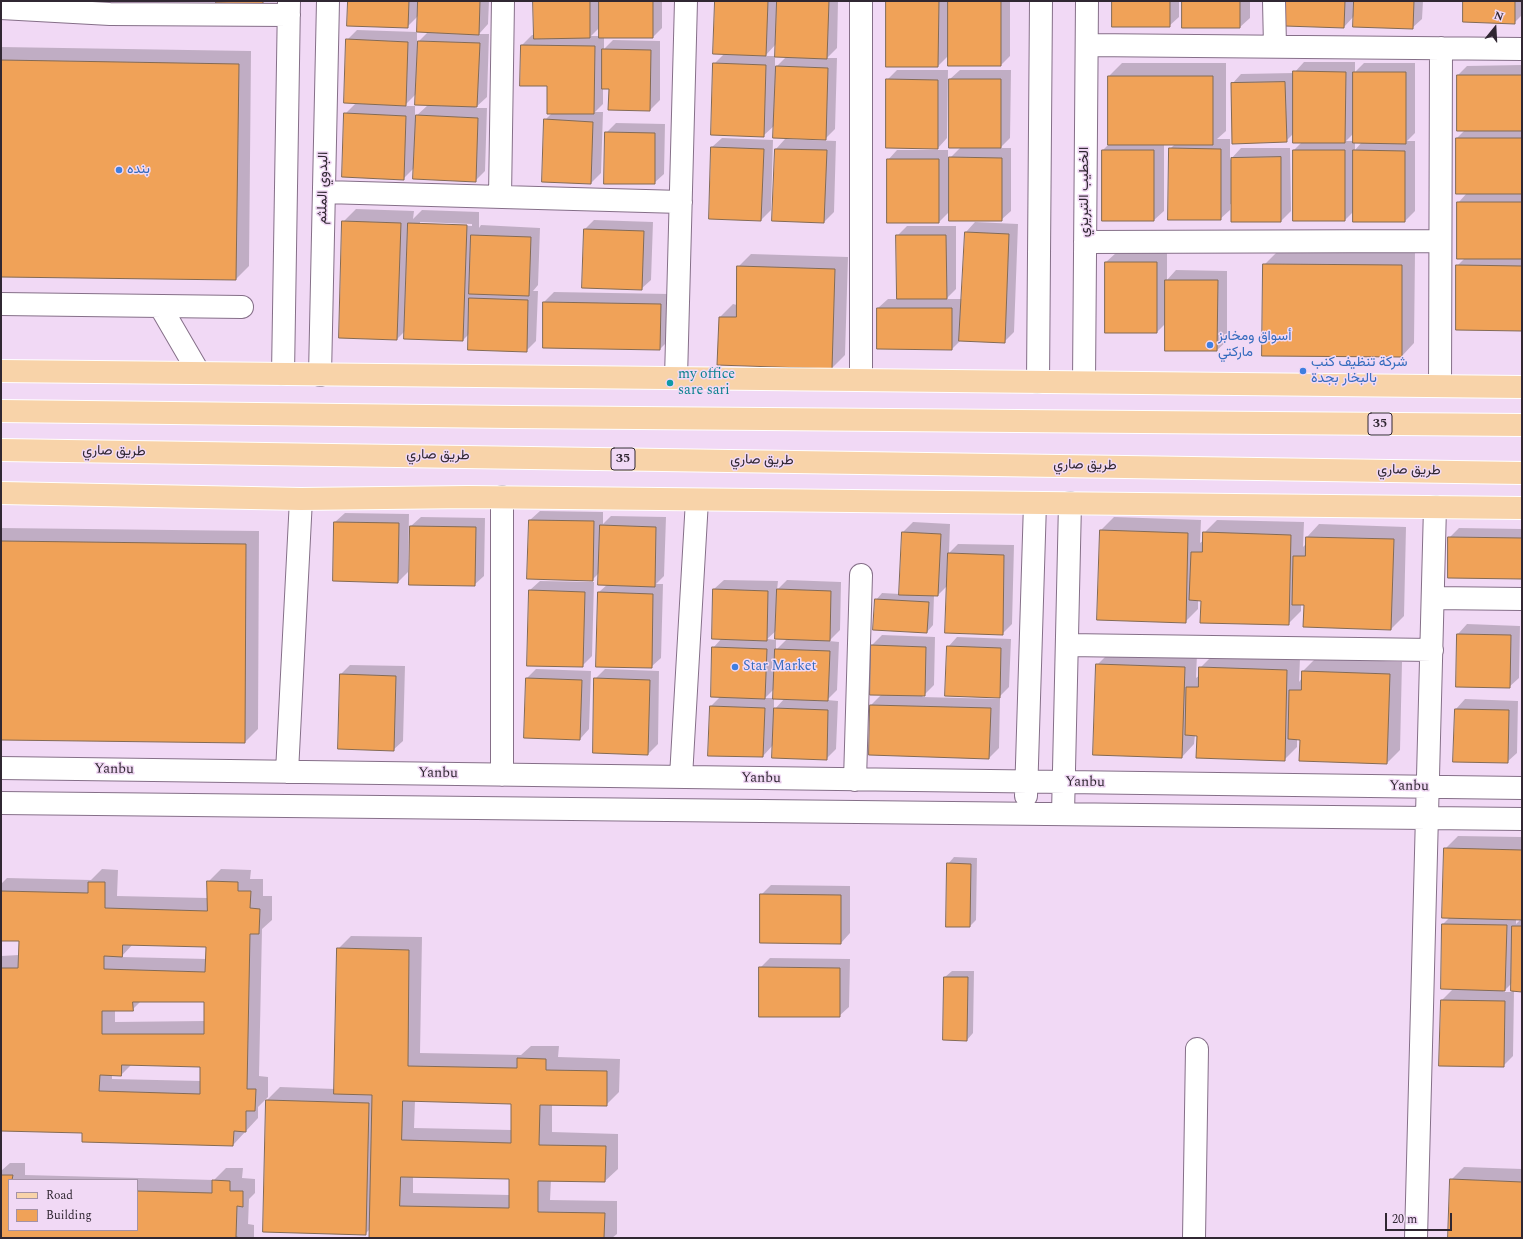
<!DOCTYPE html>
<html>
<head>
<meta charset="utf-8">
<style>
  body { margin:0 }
  #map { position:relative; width:1523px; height:1239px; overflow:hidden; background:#f1d9f5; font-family:Spectral,serif }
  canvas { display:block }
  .frame { position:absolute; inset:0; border:2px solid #302732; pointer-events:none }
  .legend { position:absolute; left:8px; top:1179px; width:130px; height:52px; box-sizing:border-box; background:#f1d9f5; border:1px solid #a492a7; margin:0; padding:5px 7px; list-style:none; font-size:12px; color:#302732 }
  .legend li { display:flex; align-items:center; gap:8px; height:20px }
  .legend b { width:20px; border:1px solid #a492a7 }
  .north { position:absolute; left:1475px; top:8px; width:40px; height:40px; -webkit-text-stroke:3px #f1d9f5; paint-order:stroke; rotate:18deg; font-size:11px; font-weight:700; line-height:16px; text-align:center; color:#302732 }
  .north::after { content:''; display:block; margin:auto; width:14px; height:18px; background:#302732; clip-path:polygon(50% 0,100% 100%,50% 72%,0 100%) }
  .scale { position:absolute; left:1385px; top:1213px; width:67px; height:18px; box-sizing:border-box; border:2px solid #302732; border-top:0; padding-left:5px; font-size:12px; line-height:14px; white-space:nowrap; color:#302732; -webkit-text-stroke:3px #f1d9f5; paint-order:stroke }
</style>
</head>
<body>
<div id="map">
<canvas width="1523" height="1239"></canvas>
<div class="frame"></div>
<ul class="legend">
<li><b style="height:5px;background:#f8d3a9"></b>Road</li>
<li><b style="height:11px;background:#f0a258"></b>Building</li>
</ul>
<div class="north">N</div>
<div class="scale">20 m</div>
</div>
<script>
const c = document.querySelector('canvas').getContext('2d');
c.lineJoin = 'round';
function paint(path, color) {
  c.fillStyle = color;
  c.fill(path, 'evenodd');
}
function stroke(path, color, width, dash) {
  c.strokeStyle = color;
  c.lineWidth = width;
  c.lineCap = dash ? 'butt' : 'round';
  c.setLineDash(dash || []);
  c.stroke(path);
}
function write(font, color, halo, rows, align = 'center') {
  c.font = font + ' Spectral,Vazirmatn,serif';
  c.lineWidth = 3;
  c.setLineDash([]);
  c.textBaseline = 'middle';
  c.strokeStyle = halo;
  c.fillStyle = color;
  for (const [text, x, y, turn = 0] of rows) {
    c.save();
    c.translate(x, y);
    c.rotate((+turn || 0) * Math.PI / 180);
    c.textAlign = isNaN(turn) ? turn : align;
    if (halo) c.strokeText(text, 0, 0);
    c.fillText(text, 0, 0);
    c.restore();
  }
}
paint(new Path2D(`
  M349,1H489L488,24L479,34H489L487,97L475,108H487L485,171L475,181L415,167L403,179L345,114L356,103L347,40L357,30L417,32V43L428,32L418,16L407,27ZM417,93L428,105L415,117V106H404Z
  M534,1H662V28L652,38L604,37V49L613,40L660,41V100L650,110L610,88H603V104L595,112H603L601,173L591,183L545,120L552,113L548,85H521L522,45L532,35H535ZM600,27V36H591Z
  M716,1H838L837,48L827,58H837L835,129L825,139L775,125L763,136L714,64L725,53ZM776,44L787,56L775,68V56H765Z
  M887,1H1010V56L1001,65L949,55L938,66Z
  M1113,1H1179V17L1169,26Z
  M1183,1H1250V18L1240,27Z
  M1286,1H1423L1422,19L1412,28L1354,16L1344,27Z
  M1464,1H1522V15L1514,23Z
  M1,47L251,51L249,266L236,279L1,276Z
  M1304,62H1355V72L1364,63H1415V133L1407,141H1415V211L1405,221L1354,211L1345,220L1294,150L1302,142L1294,133L1286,141L1232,84L1241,74L1294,73ZM1354,133V141H1346ZM1355,142H1362L1355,150Z
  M1122,63H1226V131L1217,139H1230V160L1241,148H1290L1291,211L1281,221L1230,204V210L1220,219L1170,149L1175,144H1164V211L1154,220L1103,150L1109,144V76Z
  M1522,65V330L1457,266L1465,258L1458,203L1467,193L1457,138L1465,130L1458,75L1467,66Z
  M897,70H948L947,138L938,148L887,80Z
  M960,70H1011L1010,138L1000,148H1011V211L1001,220L950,211L939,222L888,160L897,150H948V160L961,147L950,79Z
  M616,123L665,124L664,174L654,183L606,133Z
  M722,138L773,140L771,210L761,220L710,218L712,147Z
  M785,139L836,141L834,212L824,222L776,149Z
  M356,209L414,211L413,219L422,210L479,212V228L481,225L540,228L538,285L533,291H538L536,341L526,351L469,334L463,340L406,330L397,339L343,222ZM420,222L472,224V226L420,224Z
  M594,220L653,222L651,280L641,289L585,229Z
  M975,222L1018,224L1014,332L1004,342L960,341L952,349L878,308L888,299H898L897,236L907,226H956V289L946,299H962L966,232Z
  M1277,252L1415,253L1414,343L1402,356L1264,265Z
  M1116,253H1167V280L1176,270L1227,271V341L1217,350H1166V323L1157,332L1106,262Z
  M751,254L848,257L845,355L832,368L718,364L720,317L733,304L737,305L738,267Z
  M554,292L670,294L669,340L660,349L544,302Z
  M540,511L603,512V524L611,516L666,517L664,576L656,584H663L661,658L651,667L599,592L608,584L600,572L592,580L530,520Z
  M345,513L409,514L408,572L398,582L335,522Z
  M421,517L485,518L484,576L474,585L411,526Z
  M1114,517L1201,520L1200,543L1204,540V533L1217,520L1304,522L1303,547L1306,544L1307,537L1319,524L1406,527L1404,616L1391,629L1301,604V611L1288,624L1198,600V609L1185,622L1101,530Z
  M913,522L950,524L949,553L958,544L1014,545L1012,624L1002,634L948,585L938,595H934L933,625L927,632L876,600L882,593L900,594L903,532Z
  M1,528L259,531L258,729L245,742L1,739Z
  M1459,528L1522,529V578L1449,538Z
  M724,580L778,581L777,590L787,580L841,582L840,630L829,641L839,642L837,690L827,700L838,701L836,749L826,759L773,745L763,756L711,706L721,696L713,648L722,638L714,589ZM777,630L787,639L776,650V640L767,639ZM775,688L785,698L774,710V698H765Z
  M540,581L594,582L592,656L582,666L530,590Z
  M1467,624L1520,626L1519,678L1509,687L1458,634Z
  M882,635L935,637L934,685L922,697L1000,699L999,748L989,758L870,754L871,705L882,694H871L872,645Z
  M957,637L1011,639L1009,687L999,697L948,647Z
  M1110,652L1197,654L1196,678L1200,675V668L1213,655L1300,658L1299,682L1302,678L1303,671L1316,658L1402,662L1400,750L1387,763L1297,739V747L1284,760L1195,735L1194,744L1182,757L1097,665Z
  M350,665L405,666L403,741L393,750L341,674Z
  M536,669L591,671L589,729L580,739L527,678Z
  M605,669L659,671L658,744L648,754L595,679Z
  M1465,699L1518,701L1517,753L1507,762L1456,709Z
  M1458,836L1522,837V991L1514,990L1513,1056L1503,1066L1442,1000L1453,989L1442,988L1443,924L1450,917L1445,849ZM1516,919H1521L1516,924ZM1513,982L1512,992H1503Z
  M954,857L977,858L976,920L970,926L948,864Z
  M102,869L118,870L117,896L208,898V882L221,869L251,870L250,879H263V896H272V920L262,929L259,1076L268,1077V1097L258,1107V1118L233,1145L83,1132L1,1130V956L19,955L20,940H1V884L7,878L91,880ZM133,944L207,946V959L121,957ZM141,1001H205V1021L115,1022V1010H132ZM132,1064L201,1066V1081L112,1079V1074L121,1075Z
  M771,885L850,886V933L841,943L761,895Z
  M351,936L422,937L420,1053L521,1055L531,1046H559L558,1057L620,1059L619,1092L606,1105L552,1104V1132L618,1134V1169L605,1181L551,1180L550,1200L617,1201V1234L612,1238H370V1229L365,1234L267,1100L280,1087L335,1089L338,949ZM415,1101L512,1103V1130L414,1128ZM413,1176L510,1178V1195L413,1193Z
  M770,958L850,959L849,1007L839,1016L760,968Z
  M952,971H974L973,1033L967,1040L945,977Z
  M10,1163H25V1175L214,1180L226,1168H243L242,1178L255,1179V1193L249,1199L248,1224L254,1225V1238H1V1171ZM9,1180H137V1230H9Z
  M1464,1167L1522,1169V1238H1449L1451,1180Z`), '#0003');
const building = new Path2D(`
  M216,1H263V5L216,3Z
  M348,1H409L408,28L347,26Z
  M418,1H480L479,35L417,32Z
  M533,1H590V38L534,39Z
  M599,1H653V38H599Z
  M715,1H768L766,56L713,54Z
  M777,1H829L827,59L775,57Z
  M886,1H939L938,67H886Z
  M948,1H1001V66H948Z
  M1112,1H1170V27H1112Z
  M1182,1H1240V28H1182Z
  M1285,1H1345L1344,28L1285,26Z
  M1354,1H1414L1413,29L1353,27Z
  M1463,1H1515V24L1463,22Z
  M346,39L408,42L406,106L344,103Z
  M418,41L480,43L477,107L415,105Z
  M521,45L595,46L594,114H547V86H520Z
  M602,49L651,50L650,111L608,110L609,89H602Z
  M1,60L239,64L236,280L1,277Z
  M713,63L766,65L764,137L711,135Z
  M776,66L828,68L826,140L773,138Z
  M1293,71L1346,72L1345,143H1293Z
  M1353,72H1406V144L1353,143Z
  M1457,75H1522V131H1457Z
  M1108,76H1213V145H1108Z
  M886,79L938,80V149L886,148Z
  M949,79H1001V148H949Z
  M1285,82L1287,142L1232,144L1231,83Z
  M344,113L406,116L404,180L342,177Z
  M416,115L478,118L476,182L413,179Z
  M544,119L593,122L591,184L542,182Z
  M605,132L655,133V184H604Z
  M1456,138H1522V194H1456Z
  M711,147L764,149L761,221L709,219Z
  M1169,148L1221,149V220H1168Z
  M775,149L827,150L824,223L772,221Z
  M1102,150H1154V221H1102Z
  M1293,150H1345V221H1293Z
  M1353,150L1405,151V222H1353Z
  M949,157L1002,158V221H949Z
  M1281,157V222H1231V158Z
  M887,159H939V223H887Z
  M1457,202H1522V259H1457Z
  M342,221L401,223L397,340L339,338Z
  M408,223L467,225L463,341L404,339Z
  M584,229L644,231L642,290L582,288Z
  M965,232L1009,234L1005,343L959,341Z
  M471,235L531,237L529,296L469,294Z
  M896,235H946L947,299H897Z
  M1105,262H1157V333H1105Z
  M1263,264L1402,265V357L1262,356Z
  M1456,265L1522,266V331L1456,330Z
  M737,266L835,269L832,369L717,365L719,317H736Z
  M1165,280H1218L1217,351H1165Z
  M469,298L528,300L527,352L468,350Z
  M543,302L661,304L660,350L543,348Z
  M877,308H952V350L877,349Z
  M529,520L594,521L593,581L527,579Z
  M334,522L399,523L398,583L333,581Z
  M600,525L656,527L655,587L598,585Z
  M410,526L476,527L475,586L409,585Z
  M1100,530L1188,533L1186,623L1097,620Z
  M902,532L941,534L938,596L899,595Z
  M1203,532L1291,535L1289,625L1200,623L1201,601L1189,600L1191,552H1202Z
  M1306,537L1394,539L1391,630L1303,627L1304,605H1292L1293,556H1305Z
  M1448,537L1522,538V579L1448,578Z
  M1,541L246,544L245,743L1,740Z
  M948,553L1004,555L1003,635L945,633Z
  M713,589L768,591L767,641L712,639Z
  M777,589L831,591L830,641L775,639Z
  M529,590L585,592L583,667L527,666Z
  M598,592L653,594L652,668L596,667Z
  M875,599L929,602L927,633L873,630Z
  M1457,634L1511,635L1510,688L1456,687Z
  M871,645L926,647L925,696L870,695Z
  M947,646L1001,648L1000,698L945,696Z
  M712,647L767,649L765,699L711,697Z
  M775,649L830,651L828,701L773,699Z
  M1096,664L1185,667L1182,758L1093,755Z
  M1199,667L1287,670L1285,761L1196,758L1197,736L1185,735L1186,687H1198Z
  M1302,671L1390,674L1387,764L1299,761L1300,740L1288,739L1289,690H1301Z
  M340,674L396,676L394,751L338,749Z
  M526,678L582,680L580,740L524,738Z
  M594,678L650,680L648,755L593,753Z
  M870,705L991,708L989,759L869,755Z
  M710,706L765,708L763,757L708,756Z
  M774,708L828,710L827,760L772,758Z
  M1455,709L1509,710L1508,763L1453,762Z
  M1444,848L1522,850V920L1442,918Z
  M947,863L971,864L970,927H946Z
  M207,881L238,882V891H251L250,908L260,909L259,934H250L247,1089H256L255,1111H246V1132L234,1131L233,1146L82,1142V1133L1,1131V968H18L19,941H1V891L88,893V882H105V908L207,911ZM123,945L206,947L205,972L104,969V956L122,957ZM133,1002H204V1034H102V1011H133ZM122,1065L200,1067V1094L99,1091L100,1075L121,1076Z
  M760,894L841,895V944L760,943Z
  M1442,924L1507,925L1505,991L1441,989Z
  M1512,926H1522V992L1511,991Z
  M337,948L409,950L408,1066L517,1068V1058L546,1059V1070L607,1071V1106L540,1105L539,1145L606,1146L605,1182L538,1181V1212L605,1213L604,1238H369L372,1095L334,1094ZM403,1101L511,1104V1143L402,1140ZM401,1177L509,1179V1208L400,1206Z
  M759,967L840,968V1017H759Z
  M944,977H968L967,1041L943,1040Z
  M1441,1000L1505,1001L1504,1067L1439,1066Z
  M266,1100L369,1103L366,1235L263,1232Z
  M1,1175H13L12,1180H9V1230H137V1191L212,1193V1180L230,1181V1191H243V1207L237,1206L236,1237L241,1238H1Z
  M1450,1179L1522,1182V1238H1448Z`);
paint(building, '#f0a258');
stroke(building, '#836a54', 1);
const minor = new Path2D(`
  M1274,1L1275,46
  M1,8L110,14L289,15
  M1087,45L1522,49
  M324,192L681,202
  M500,197L503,1
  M1085,242L1440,241
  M1,304L242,307
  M160,306L199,373
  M283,374L289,1
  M320,375L328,1
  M676,378L686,1
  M861,380V1
  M1038,382L1041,1
  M1084,382L1087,1
  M1440,386L1441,48
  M1433,598L1522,599
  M1067,645L1432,650
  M1,768L1522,788
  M287,772L301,499
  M502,775V497
  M681,777L697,500
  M855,780L861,575
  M1026,796L1035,503
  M1,803L1522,819
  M1063,814L1070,503
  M1194,1238L1197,1049
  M1416,1238L1435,507`);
const major = new Path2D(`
  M1,371L1522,387
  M1,411L512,417L1522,425
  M1,450L1522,473
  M1,493L301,499L468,497L1522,508`);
stroke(minor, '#856f88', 24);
stroke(major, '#fff', 24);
stroke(minor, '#fff', 22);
stroke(major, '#f8d3a9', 22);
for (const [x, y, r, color] of [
  [119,170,4,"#3f7fe0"],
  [1210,345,4,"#3f7fe0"],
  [1303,371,4,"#3f7fe0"],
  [670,383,4,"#0f9aa8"],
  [735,667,4,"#3f7fe0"]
]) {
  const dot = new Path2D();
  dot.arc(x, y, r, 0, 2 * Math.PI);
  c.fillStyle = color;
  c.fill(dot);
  stroke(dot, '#f1d9f5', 1.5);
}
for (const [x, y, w] of [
  [1380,424,24],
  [623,459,24]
]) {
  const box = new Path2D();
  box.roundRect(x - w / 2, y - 11, w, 22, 3);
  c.fillStyle = '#f1d9f5';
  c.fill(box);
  stroke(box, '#302732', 1);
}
write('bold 13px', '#302732', null, [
  ["35",1380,424],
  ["35",623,459]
]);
write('14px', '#366cbe', '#f1d9f5', [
  ["بنده",127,170],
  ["أسواق ومخابز",1218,337],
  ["ماركتي",1218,353],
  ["شركة تنظيف كنب",1311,363],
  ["بالبخار بجدة",1311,379],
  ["Star Market",743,667]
], 'left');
write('14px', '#302732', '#f1d9f5', [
  ["البدوي الملثم",324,188,-89],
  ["الخطيب التبريزي",1085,192,-90],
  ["طريق صاري",114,452,1],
  ["طريق صاري",438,456,1],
  ["طريق صاري",762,461,1],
  ["طريق صاري",1085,466,1],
  ["طريق صاري",1409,471,1],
  ["Yanbu",114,770,1],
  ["Yanbu",438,774,1],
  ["Yanbu",761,779,1],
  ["Yanbu",1085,783,1],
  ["Yanbu",1409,787,1]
]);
write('14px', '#0d838f', '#f1d9f5', [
  ["my office",678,375],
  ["sare sari",678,391]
], 'left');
</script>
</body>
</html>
